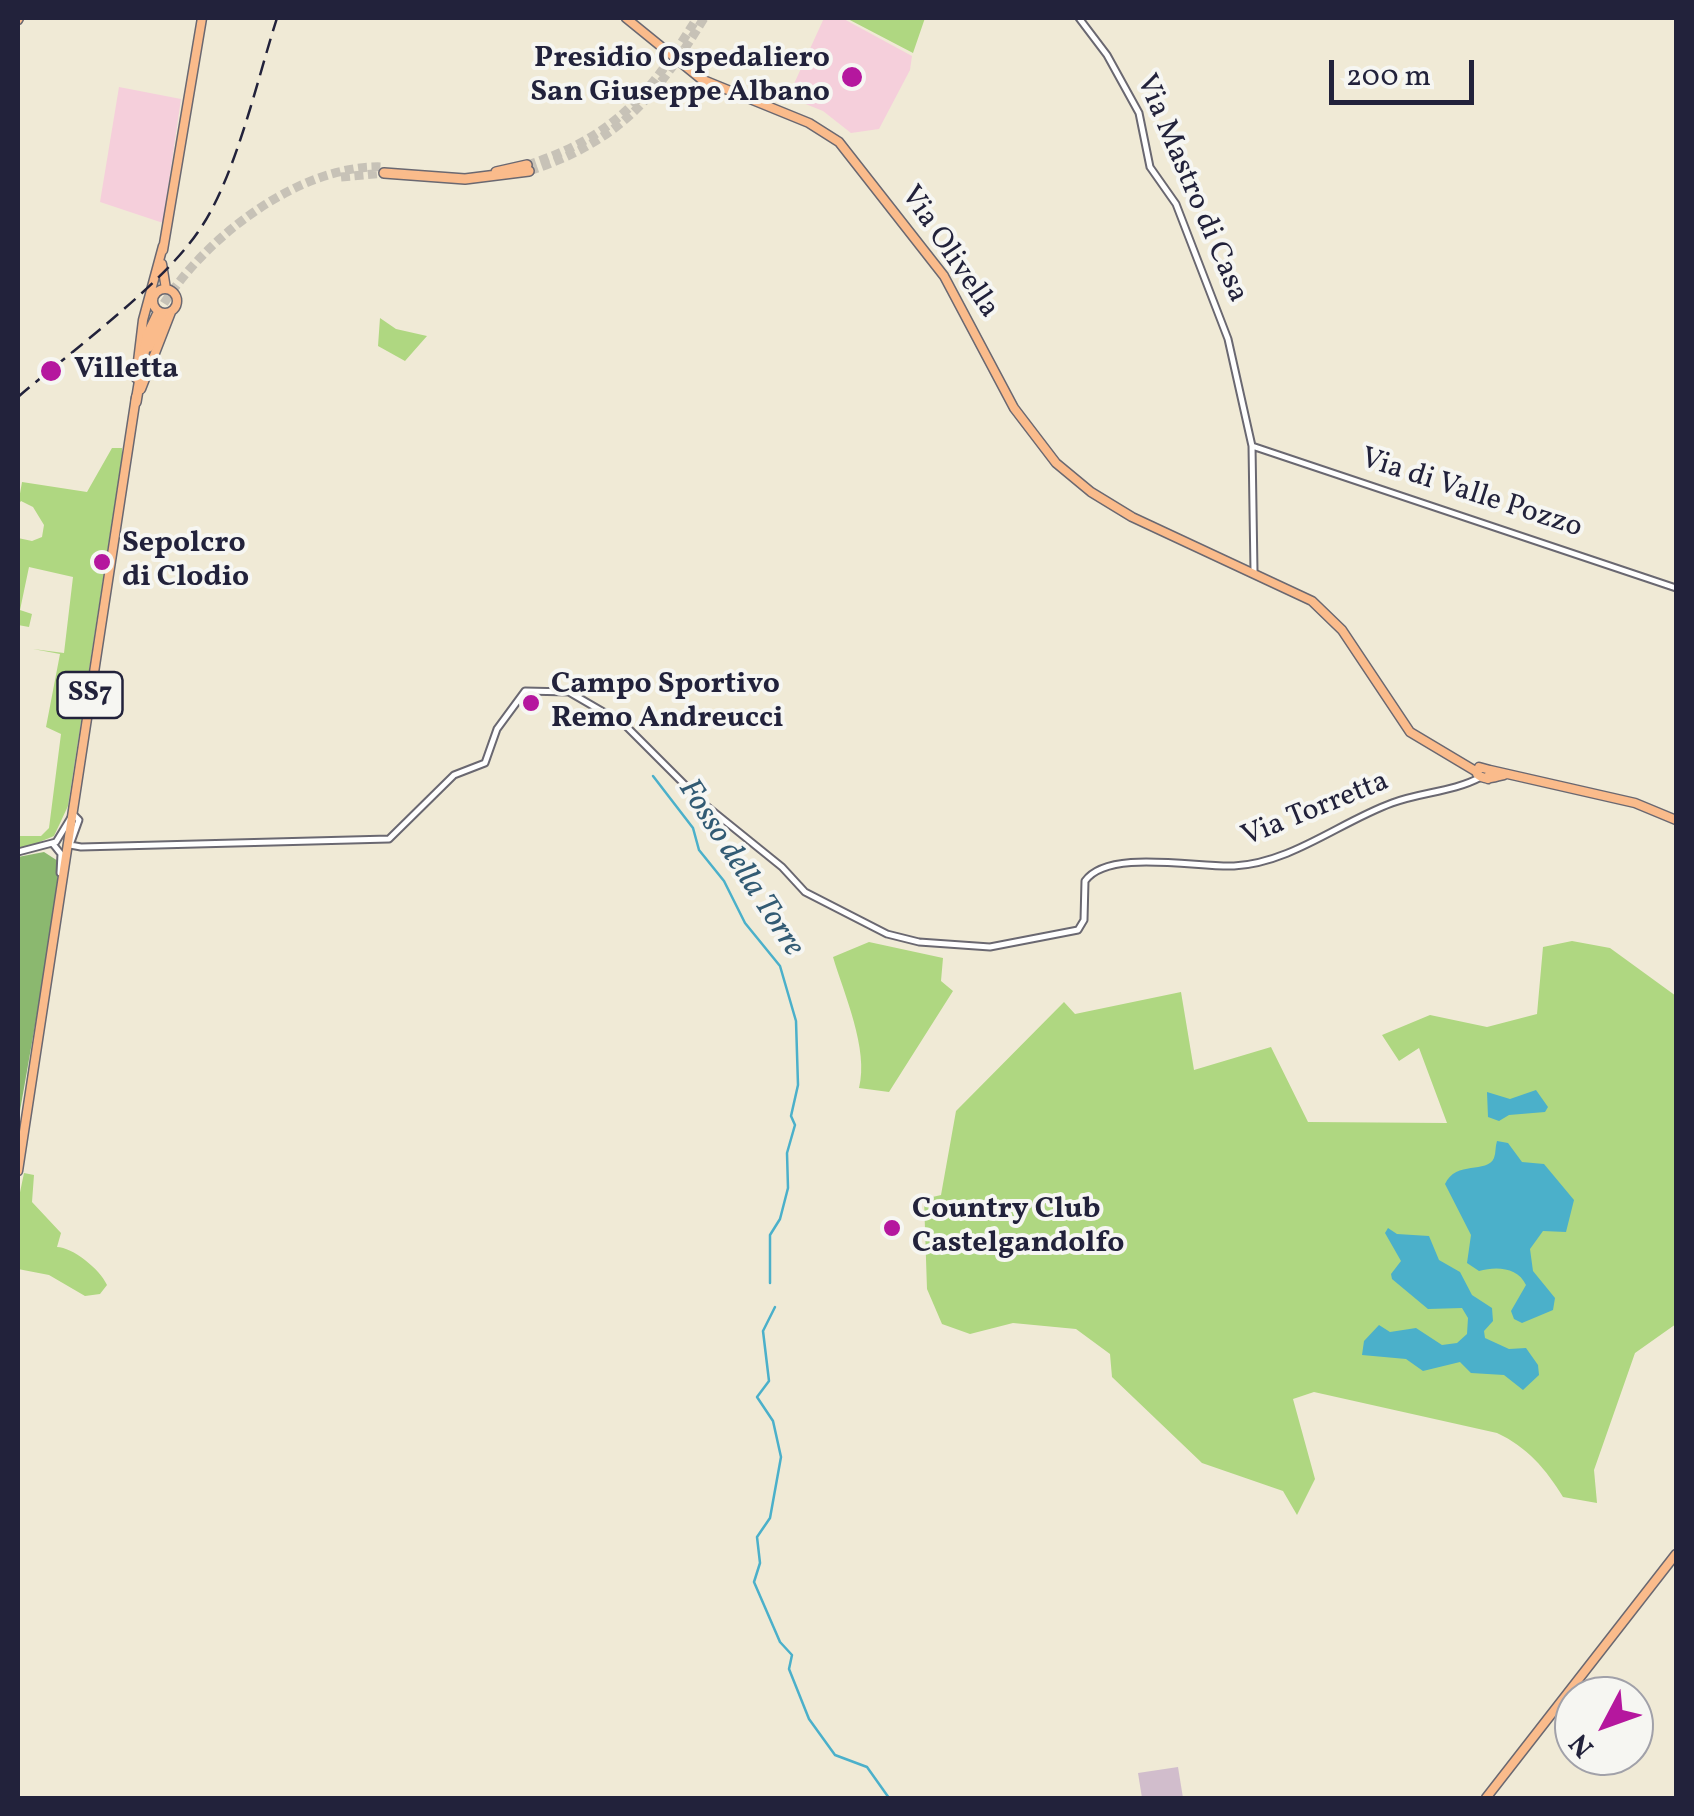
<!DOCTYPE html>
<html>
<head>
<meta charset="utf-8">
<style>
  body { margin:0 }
  #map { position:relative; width:1694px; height:1816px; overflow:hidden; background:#f0ead6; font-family:Vollkorn,serif }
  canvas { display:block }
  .frame { position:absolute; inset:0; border:20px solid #22223b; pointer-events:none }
  .north { position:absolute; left:1554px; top:1676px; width:100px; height:100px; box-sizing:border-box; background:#f6f6f2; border:2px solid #a1a1a9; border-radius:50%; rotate:229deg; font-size:28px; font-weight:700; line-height:40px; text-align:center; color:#22223b }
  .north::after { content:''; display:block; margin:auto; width:35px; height:45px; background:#b5179e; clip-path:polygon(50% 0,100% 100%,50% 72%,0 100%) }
  .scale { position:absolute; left:1329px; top:60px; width:145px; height:45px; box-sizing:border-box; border:5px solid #22223b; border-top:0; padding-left:12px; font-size:30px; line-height:35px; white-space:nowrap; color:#22223b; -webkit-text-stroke:8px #f6f6f2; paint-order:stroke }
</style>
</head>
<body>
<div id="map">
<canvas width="1694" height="1816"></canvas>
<div class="frame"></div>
<div class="north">N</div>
<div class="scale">200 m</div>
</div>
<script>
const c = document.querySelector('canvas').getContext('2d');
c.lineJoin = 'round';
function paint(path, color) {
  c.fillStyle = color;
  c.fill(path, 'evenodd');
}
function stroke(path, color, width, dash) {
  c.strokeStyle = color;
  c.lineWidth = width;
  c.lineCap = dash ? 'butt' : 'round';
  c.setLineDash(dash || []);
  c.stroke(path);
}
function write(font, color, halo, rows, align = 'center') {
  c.font = font + ' Vollkorn,serif';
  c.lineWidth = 8;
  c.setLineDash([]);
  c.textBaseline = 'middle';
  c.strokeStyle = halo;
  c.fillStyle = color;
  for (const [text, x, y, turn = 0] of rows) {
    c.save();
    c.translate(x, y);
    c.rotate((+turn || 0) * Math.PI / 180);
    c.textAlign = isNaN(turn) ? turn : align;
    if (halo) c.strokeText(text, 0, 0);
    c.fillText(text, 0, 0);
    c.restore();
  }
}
paint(new Path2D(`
  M824,18H842L912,56L910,70L879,129L851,133L823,111L788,97Z
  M119,87L181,99L163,223L100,202Z`), '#f5cfdb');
paint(new Path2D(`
  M1178,1767L1183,1798H1142L1138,1773Z`), '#d1bdcc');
paint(new Path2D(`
  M846,18H925L913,53Z
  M380,318L396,329L427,336L405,361L378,346Z
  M112,448H122V456L68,806L54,836L18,851V836H41L49,828L61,734L46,727L60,654L33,649L64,653L73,577L29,567L20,610L32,614L29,627L18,625V538L32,541L42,537L44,525L33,507L21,501L18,505L22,482L87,492Z
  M1572,941L1610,948L1676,996V1324L1635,1353L1594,1470L1597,1503L1563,1497C1546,1469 1527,1447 1497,1433L1314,1392L1293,1399L1315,1479L1297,1515L1283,1491L1202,1463L1112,1377L1110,1354L1076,1329L1013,1323L970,1334L942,1324L927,1289L924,1199L941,1195L956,1111L1064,1002L1075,1014L1181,992L1194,1070L1271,1047L1308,1122L1447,1123L1419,1048L1399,1061L1382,1035L1430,1015L1487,1027L1537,1014L1543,947Z
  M869,942L943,958L941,981L953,991L889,1092L859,1088C869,1049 844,994 833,957Z
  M24,1173L34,1175L32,1202L61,1233L57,1247C72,1247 100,1269 107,1285L100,1294L85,1296L49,1275L18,1269V1202Z`), '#afd781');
paint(new Path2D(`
  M44,852L58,861L57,900L18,1122V857Z`), '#8bb86f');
paint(new Path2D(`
  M1536,1090L1548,1107L1545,1112L1509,1115L1499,1121L1488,1117L1487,1092L1510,1099Z
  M1497,1141L1508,1143L1522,1162L1544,1164L1574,1200L1566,1232L1543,1231L1530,1249L1533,1271L1555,1298L1553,1310L1522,1323L1514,1319L1511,1311L1526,1285C1518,1267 1496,1266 1479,1271L1467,1263L1471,1235L1445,1184C1456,1160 1487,1174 1494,1158C1496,1153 1495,1147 1497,1141Z
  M1388,1228L1397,1234L1429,1236L1439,1260L1460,1272L1472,1295L1492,1308L1493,1321L1484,1331L1485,1338L1509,1349L1526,1348L1538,1365L1539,1375L1523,1390L1504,1375L1471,1373L1460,1362L1423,1371L1406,1359L1362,1355L1364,1341L1379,1325L1390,1332L1416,1328L1442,1345L1457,1343L1467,1334L1468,1318L1462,1308L1428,1309L1392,1279L1391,1274L1401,1261L1385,1233Z`), '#4bb0ca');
stroke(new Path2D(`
  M653,776L693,828L699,850L724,881L745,923L780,966L796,1021L798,1085L791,1116L795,1125L787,1153L788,1188L780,1219L770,1235V1283
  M775,1307L763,1331L769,1381L757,1397L773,1421L781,1457L770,1518L757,1537L760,1563L754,1582L780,1642L792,1655L789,1669L809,1719L835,1755L867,1767L889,1798`), '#4bb0ca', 2.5);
stroke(new Path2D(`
  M527,165C615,137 650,94 697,18
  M529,171C620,141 656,97 704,18
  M341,177L384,173
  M157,315C197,243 298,163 384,167`), '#c7c2b7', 9, [9, 4.5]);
const minor = new Path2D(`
  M1079,18L1107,55L1139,113L1150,167L1176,204L1228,339L1252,446L1254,571
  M1252,446L1676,588
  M53,844L61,854L60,873
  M18,852L56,842L73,814L79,820L70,845L81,847L389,839L454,775L485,763L497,729L525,691L569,692L624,724L704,804L782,867L805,892L887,934L919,942L990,947L1078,930L1084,920L1085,881C1108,848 1198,868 1234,866C1291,863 1340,822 1392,803C1421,792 1453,792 1481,777`);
const major = new Path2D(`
  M626,18L701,79L809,123L839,142L944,276L1014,408L1056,463L1091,492L1132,517L1312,601L1342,630L1410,732L1477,772
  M18,20L19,18
  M163,250L202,18
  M162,264L166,289
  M153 301a12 12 0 1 1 24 0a12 12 0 1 1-24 0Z
  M136,378L143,320L163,246
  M141,389L171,312
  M1490,770L1635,803L1676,820
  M1488,779L1490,770L1479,767L1477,774C1486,782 1494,777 1504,775
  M18,1171L136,397
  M1486,1798L1676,1554`);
const highway = new Path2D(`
  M496,172L527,165
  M384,173L465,179L529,171
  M149,347L162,318
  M136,402L147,336L157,315`);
stroke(minor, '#6a6871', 9);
stroke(major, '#6a6871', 11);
stroke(highway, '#6a6871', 12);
stroke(minor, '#fff', 5);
stroke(major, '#fabb8b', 8);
stroke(highway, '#fabb8b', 9);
stroke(new Path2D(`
  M18,397C69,353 161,286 198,232C235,180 257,80 277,18`), '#22223b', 2.5, [15, 8]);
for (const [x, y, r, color] of [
  [852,77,12,"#b5179e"],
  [51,371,12,"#b5179e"],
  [102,562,10,"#b5179e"],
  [531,703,10,"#b5179e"],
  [892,1228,10,"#b5179e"]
]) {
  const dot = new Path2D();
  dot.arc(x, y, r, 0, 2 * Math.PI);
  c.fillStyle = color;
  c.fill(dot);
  stroke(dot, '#f6f6f2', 4);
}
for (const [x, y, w] of [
  [90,695,65]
]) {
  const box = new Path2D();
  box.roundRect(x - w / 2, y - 23, w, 46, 8);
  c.fillStyle = '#f6f6f2';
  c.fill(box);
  stroke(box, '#22223b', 2.5);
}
write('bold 28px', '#22223b', null, [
  ["SS7",90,695]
]);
write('bold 30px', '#22223b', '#f6f6f2', [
  ["Presidio Ospedaliero",830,60,"right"],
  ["San Giuseppe Albano",830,94,"right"],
  ["Villetta",74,371],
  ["Sepolcro",122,545],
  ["di Clodio",122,579],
  ["Campo Sportivo",551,686],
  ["Remo Andreucci",551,720],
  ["Country Club",912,1211],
  ["Castelgandolfo",912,1245]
], 'left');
write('30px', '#22223b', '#f6f6f2', [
  ["Via Mastro di Casa",1190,189,67],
  ["Via Olivella",948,253,56],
  ["Via di Valle Pozzo",1471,495,18],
  ["Via Torretta",1316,811,-22]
]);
write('italic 32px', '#325b74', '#f6f6f2', [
  ["Fosso della Torre",739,869,57]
]);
</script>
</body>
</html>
